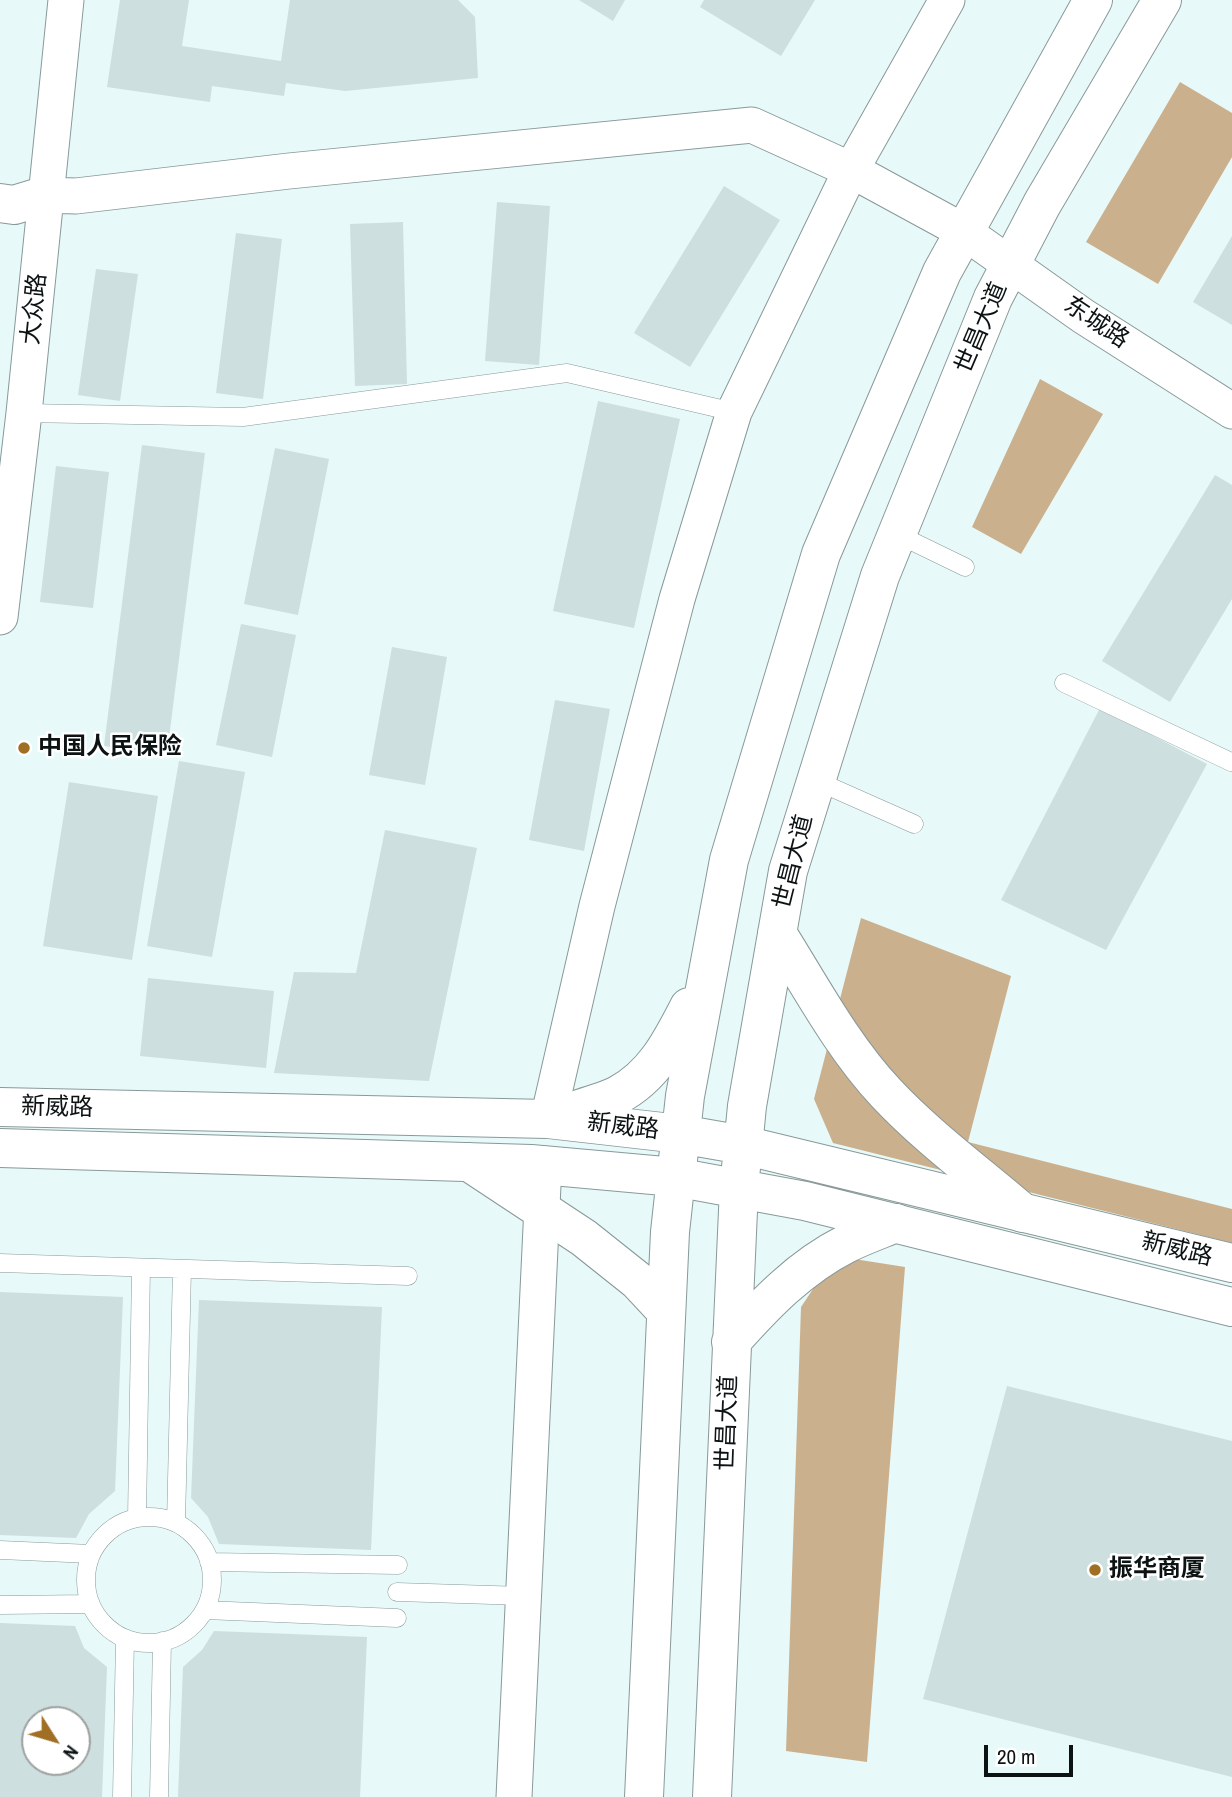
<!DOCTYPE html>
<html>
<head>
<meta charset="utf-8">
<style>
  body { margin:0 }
  #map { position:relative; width:1232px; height:1797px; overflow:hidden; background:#e7f9f9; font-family:"Archivo Narrow",sans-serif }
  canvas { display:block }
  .north { position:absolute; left:21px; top:1706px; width:70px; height:70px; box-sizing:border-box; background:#fff; border:2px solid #9ea1a1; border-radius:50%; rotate:127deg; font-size:19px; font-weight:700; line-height:28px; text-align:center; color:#0d1313 }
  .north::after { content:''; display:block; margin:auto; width:24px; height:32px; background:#a06f24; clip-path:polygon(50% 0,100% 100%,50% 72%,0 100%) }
  .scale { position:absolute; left:984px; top:1745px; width:89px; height:32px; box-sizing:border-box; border:4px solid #0d1313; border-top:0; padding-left:9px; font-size:21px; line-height:24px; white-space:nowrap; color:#0d1313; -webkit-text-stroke:5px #fff; paint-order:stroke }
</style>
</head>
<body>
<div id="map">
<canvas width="1232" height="1797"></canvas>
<div class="north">N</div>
<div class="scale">20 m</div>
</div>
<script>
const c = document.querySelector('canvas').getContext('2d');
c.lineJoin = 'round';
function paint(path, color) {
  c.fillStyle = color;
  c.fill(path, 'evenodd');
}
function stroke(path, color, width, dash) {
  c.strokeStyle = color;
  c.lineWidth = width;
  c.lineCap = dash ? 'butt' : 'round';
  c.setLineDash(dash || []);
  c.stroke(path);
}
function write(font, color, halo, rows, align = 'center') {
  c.font = font + ' "Archivo Narrow","Noto Sans SC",sans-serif';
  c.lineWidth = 5;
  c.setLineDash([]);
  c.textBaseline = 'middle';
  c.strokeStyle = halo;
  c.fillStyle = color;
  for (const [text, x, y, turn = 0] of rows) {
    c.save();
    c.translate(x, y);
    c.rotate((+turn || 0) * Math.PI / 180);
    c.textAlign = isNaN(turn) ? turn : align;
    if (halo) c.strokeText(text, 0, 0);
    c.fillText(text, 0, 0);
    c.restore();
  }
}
paint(new Path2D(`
  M1180,82L1232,113V157L1158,284L1086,242Z
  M1040,379L1103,414L1021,554L972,527Z
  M861,918L1011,976L968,1142L1232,1209V1243L833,1143L814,1099Z
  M835,1256L905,1267L867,1762L786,1751L801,1307Z`), '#cbb08d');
paint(new Path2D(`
  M120,0H189L182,46L281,61L290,0H458L475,17L478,78L345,91L286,83L284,96L212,86L210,102L107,87Z
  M579,0H625L613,21Z
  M704,0H815L781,56L700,7Z
  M724,186L780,220L690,367L634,333Z
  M497,202L550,206L539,365L485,361Z
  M403,222L407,384L355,386L350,224Z
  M236,233L282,239L263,399L216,393Z
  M1232,236V325L1193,302Z
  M96,269L138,274L120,401L78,395Z
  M598,401L680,419L634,628L553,611Z
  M142,445L205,453L167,754L104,746Z
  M275,448L329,459L298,615L244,604Z
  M56,466L109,472L93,608L40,602Z
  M1215,475L1232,485V599L1170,702L1102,661Z
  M241,624L296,635L272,757L216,745Z
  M392,647L447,657L425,785L369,775Z
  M555,700L610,709L584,851L529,840Z
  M1100,708L1207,764L1106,950L1001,900Z
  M179,761L245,772L212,957L147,946Z
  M69,782L158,796L132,960L43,946Z
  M385,830L477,848L429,1081L274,1073L294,972L356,973Z
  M148,978L274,991L266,1068L140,1056Z
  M0,1292L123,1297L115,1491L89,1514L76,1538L0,1535Z
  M199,1300L382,1307L371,1550L219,1544L208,1517L191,1498Z
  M1007,1386L1232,1441V1777L923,1699Z
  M0,1623L75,1626L84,1648L107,1667L102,1797H0ZM35,1720H77V1762H35Z
  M214,1631L367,1637L360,1797H178L183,1667L202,1650Z`), '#cddfdf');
const lane = new Path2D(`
  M24,413L243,417L567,373L734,412
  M897,534L965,567
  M1064,683L1231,762
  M817,781L914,824
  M0,1263L408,1276
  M86 1580a63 63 0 1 1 126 0a63 63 0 1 1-126 0Z
  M137,1518L141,1268
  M176,1523L182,1269
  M0,1550L91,1554
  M209,1562L398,1565
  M397,1592L524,1596
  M0,1605L91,1604
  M205,1610L397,1618
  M122,1797L125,1638
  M159,1797L162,1641`);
const street = new Path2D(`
  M47,195L76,196L289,171L752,125L851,170L963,231L1083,316L1232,411
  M0,617L24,413L66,0
  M548,1119L597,906L677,599L734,412L851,170L947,0
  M514,1797L544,1164`);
const secondary = new Path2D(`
  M0,203L14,205L47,195
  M743,1145L1232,1263
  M675,1177L805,1201L1232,1307`);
const primary = new Path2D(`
  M777,933C811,987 842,1046 886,1093C925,1135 979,1175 1023,1213
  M0,1107L548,1119L680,1134L743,1145
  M560,1115C577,1109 602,1103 618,1095C654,1076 671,1042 689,1007
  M0,1148L531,1164L675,1177
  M469,1162L584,1238L638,1281L666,1311
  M731,1342C764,1305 800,1267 846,1244C862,1236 879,1230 896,1223
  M644,1797L670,1232L685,1096L729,860L821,554L942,272L1093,0
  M712,1797L739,1188L747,1106L788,871L880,576L993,298L1042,204L1162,0`);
stroke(lane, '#899999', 19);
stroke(street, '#899999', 37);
stroke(secondary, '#899999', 40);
stroke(primary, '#899999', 40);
stroke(lane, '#fff', 18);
stroke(street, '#fff', 35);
stroke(secondary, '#fff', 38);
stroke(primary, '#fff', 38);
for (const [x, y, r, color] of [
  [24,748,7,"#a06f24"],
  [1095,1570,7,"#a06f24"]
]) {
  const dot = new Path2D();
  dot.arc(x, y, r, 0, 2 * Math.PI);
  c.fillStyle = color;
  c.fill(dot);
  stroke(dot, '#fff', 2.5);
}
write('24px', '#0d1313', '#fff', [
  ["大众路",35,309,-84],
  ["东城路",1096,323,34],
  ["世昌大道",982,328,-67],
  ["世昌大道",794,862,-76],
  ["新威路",57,1108,1],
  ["新威路",623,1127,7],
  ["新威路",1177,1250,14],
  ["世昌大道",728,1423,-88]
]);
write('bold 24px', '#0d1313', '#fff', [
  ["中国人民保险",38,748],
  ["振华商厦",1109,1570]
], 'left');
</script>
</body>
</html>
